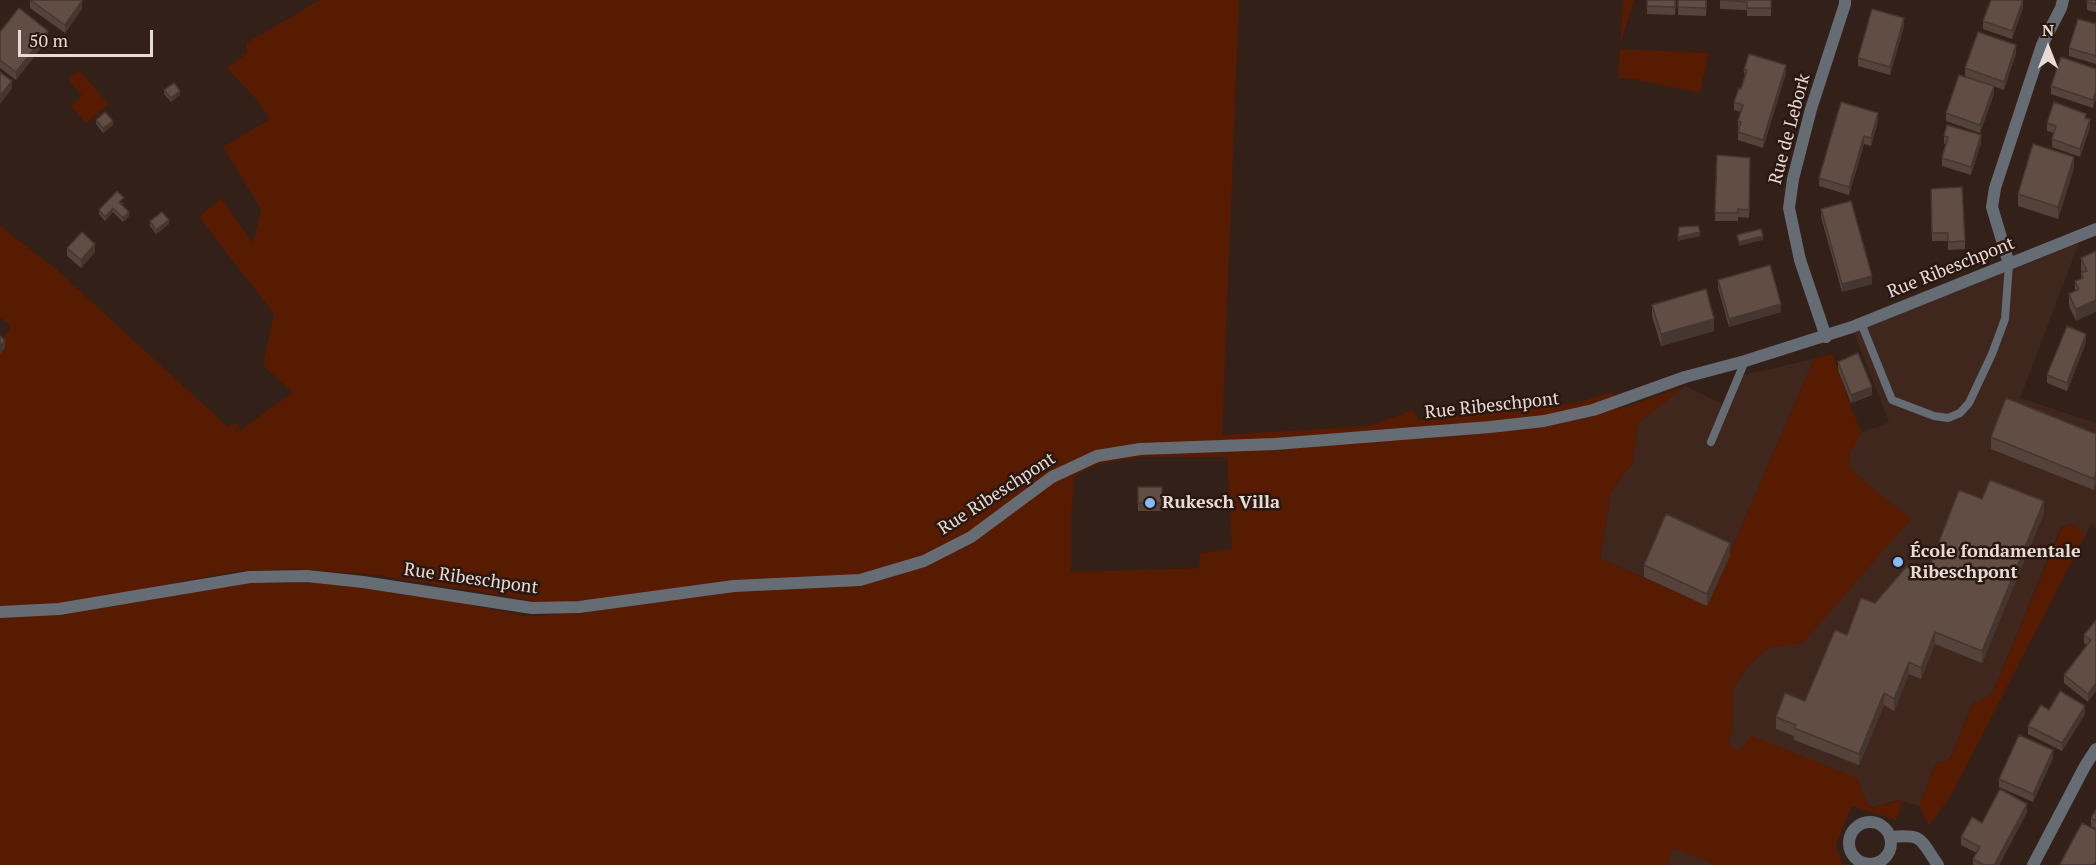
<!DOCTYPE html>
<html>
<head>
<meta charset="utf-8">
<style>
  body { margin:0 }
  #map { position:relative; width:2096px; height:865px; overflow:hidden; background:#332019; font-family:"PT Serif",serif }
  canvas { display:block }
  .north { position:absolute; left:2018px; top:18px; width:60px; height:60px; -webkit-text-stroke:4px #291710; paint-order:stroke; rotate:0deg; font-size:16px; font-weight:700; line-height:24px; text-align:center; color:#e8dbd6 }
  .north::after { content:''; display:block; margin:auto; width:21px; height:27px; background:#e8dbd6; clip-path:polygon(50% 0,100% 100%,50% 72%,0 100%) }
  .scale { position:absolute; left:18px; top:30px; width:135px; height:27px; box-sizing:border-box; border:3px solid #e8dbd6; border-top:0; padding-left:8px; font-size:18px; line-height:21px; white-space:nowrap; color:#e8dbd6; -webkit-text-stroke:4px #291710; paint-order:stroke }
</style>
</head>
<body>
<div id="map">
<canvas width="2096" height="865"></canvas>
<div class="north">N</div>
<div class="scale">50 m</div>
</div>
<script>
const c = document.querySelector('canvas').getContext('2d');
c.lineJoin = 'round';
function paint(path, color) {
  c.fillStyle = color;
  c.fill(path, 'evenodd');
}
function stroke(path, color, width, dash) {
  c.strokeStyle = color;
  c.lineWidth = width;
  c.lineCap = dash ? 'butt' : 'round';
  c.setLineDash(dash || []);
  c.stroke(path);
}
function write(font, color, halo, rows, align = 'center') {
  c.font = font + ' "PT Serif",serif';
  c.lineWidth = 5;
  c.setLineDash([]);
  c.textBaseline = 'middle';
  c.strokeStyle = halo;
  c.fillStyle = color;
  for (const [text, x, y, turn = 0] of rows) {
    c.save();
    c.translate(x, y);
    c.rotate((+turn || 0) * Math.PI / 180);
    c.textAlign = isNaN(turn) ? turn : align;
    if (halo) c.strokeText(text, 0, 0);
    c.fillText(text, 0, 0);
    c.restore();
  }
}
paint(new Path2D(`
  M2082,235L2020,398L2096,423V528L2091,524L2085,536L2074,524L2061,527L1992,694L1972,704L1950,759L1935,764L1919,806L1899,800L1869,808L1857,779L1856,794L1827,865H1668L1672,848L1728,742L1732,731L1733,688L1750,664L1769,648L1849,468V453L1861,433L1889,422L1852,327Z
  M1814,359L1707,606L1600,558L1611,492L1633,462L1638,423L1685,386L1726,406L1739,376Z`), '#40271d');
paint(new Path2D(`
  M320,0H1239L1222,435L1369,426L1413,410L1419,420L1576,403L1613,392L1619,409L1685,386L1638,423L1633,462L1611,492L1600,558L1707,606L1814,359L1832,354L1861,433L1850,453L1849,468L1891,503L1912,518L1803,643L1769,648L1750,664L1733,688L1732,731L1728,742L1734,749C1743,750 1745,745 1748,738L1752,736L1857,778L1869,808L1903,800L1896,820L1852,806L1836,844L1842,864L1845,865H1715L1673,848L1668,865H0V354L5,348L0,342L11,327L0,317V226L56,269L228,427L235,423L239,425L236,433L292,393L263,365L274,314L199,217L221,198L253,243L261,209L223,147L270,119L256,99L227,68L247,53L246,43ZM1141,457H1227L1232,549L1200,553L1199,568L1071,572V514L1075,475L1099,464ZM297,569L376,575L529,600L532,608L551,603L584,600C571,615 544,616 525,616C453,602 381,583 308,580C249,578 192,591 135,603L122,599L68,604L232,572Z
  M1623,0H1634L1619,49L1709,53L1700,93L1633,79L1618,78Z
  M79,70L109,104L86,123L71,106L82,96L68,79Z
  M2074,524L2085,536L1950,797L1929,826L1919,806L1935,764L1950,759L1972,704L1992,694L2062,527Z`), '#561b00');
stroke(new Path2D(`
  M1861,323L1892,400L1934,416L1948,418L1960,413L1969,403L1992,354L2005,319L2009,264
  M1711,442L1745,361`), '#666c74', 8);
stroke(new Path2D(`
  M2009,264L1992,207L1995,188L2042,45L2061,8L2063,0
  M1826,337L1800,260L1789,208L1793,179L1811,109L1845,4V0
  M0,612L59,609L250,577L307,576L363,582L532,608L579,607L734,586L860,580L924,561L971,537L1052,477L1097,456L1140,449L1275,444L1490,427L1544,421L1593,410L1685,377L1745,361L1852,327L2096,229
  M1849 843a21 21 0 1 1 42 0a21 21 0 1 1-42 0Z
  M1890,837C1924,834 1919,838 1938,865
  M2033,865L2085,766L2096,749`), '#666c74', 12);
paint(new Path2D(`
  M30,0L82,9L65,33L30,8Z
  M1647,0H1676L1675,15L1647,14Z
  M1678,0H1707L1706,16L1678,15Z
  M1720,0H1771V16H1747V10L1720,9Z
  M2096,0V12L2087,10V2Z
  M2023,8L2012,39L1983,29V21Z
  M2096,24V64L2069,56V48Z
  M1904,26L1890,75L1858,66V58Z
  M0,32L48,39L16,80L0,68Z
  M2016,53L2004,90L1965,76V68Z
  M2096,69L2093,108L2051,94V86Z
  M1744,70L1786,73L1763,148L1738,140V121L1741,112L1734,110V102L1741,89L1745,78Z
  M164,90L180,95L171,102L164,94Z
  M1994,94L1980,133L1946,121V113Z
  M2086,118L2090,127L2080,157L2052,147V139L2054,133L2047,131V123Z
  M96,120L113,125L103,133L96,124Z
  M1878,121L1871,146L1864,144L1849,195L1819,186V178Z
  M1944,136L1981,143L1971,175L1942,166V158L1946,144H1944Z
  M1717,155L1750,158L1749,218L1738,217V221H1715Z
  M2074,168L2058,219L2018,206V194Z
  M1931,189L1965,241V249L1948,250V241H1932Z
  M124,202L122,204L129,216L123,222L113,212L105,221L99,214V210Z
  M1821,209L1872,284L1842,292L1821,217Z
  M150,221L169,224L156,234L150,226Z
  M67,248L95,252L81,268L67,256Z
  M2096,251L2076,321L2069,306V294L2075,291V281L2081,279V273H2082L2081,270V258Z
  M1718,280L1781,312L1729,327L1718,288Z
  M1652,305L1714,331L1661,346L1652,316Z
  M2086,342L2067,391L2047,383V375Z
  M1838,362L1872,395L1851,403L1838,370Z
  M2096,434L2094,490L1991,449V437Z
  M1138,487H1162V511H1138Z
  M1982,499L2044,513L1982,663L1935,644L1921,679L1909,674L1894,711L1884,705L1859,765L1794,740V736L1776,729V717L1805,701L1875,603L1924,580Z
  M1730,555L1707,606L1644,577V565Z
  M2096,620L2088,702L2064,683V675L2087,645L2084,643V635Z
  M2049,710L2085,714L2062,751L2028,734V726Z
  M2053,758L2033,802L1999,787V779Z
  M2096,810V829L2091,826V818Z
  M2027,812L1999,865H1973V859L1977,853L1961,845V837L1982,823Z`), '#54423b');
paint(new Path2D(`
  M2023,0V8L2012,39V31Z
  M82,1V9L65,33V25Z
  M1904,18V26L1890,75V67Z
  M48,31V39L16,80V72Z
  M2016,45V53L2004,90V82Z
  M1786,65V73L1763,148V140Z
  M12,81V89L0,104V96Z
  M1994,86V94L1980,133V125Z
  M180,91V95L171,102V98Z
  M2096,91V99L2093,108V100Z
  M1878,113V121L1871,146V138Z
  M2090,119V127L2080,157V149Z
  M113,121V125L103,133V128Z
  M1981,135V143L1971,175V167Z
  M1864,136V144L1849,195V187Z
  M2074,157V168L2058,219V207Z
  M113,208V212L105,221V217Z
  M129,212V216L123,222V218Z
  M169,220V224L156,234V230Z
  M1700,232V236L1678,241V237Z
  M1763,236V240L1739,246V242Z
  M95,244V252L81,268V260Z
  M1872,276V284L1842,292V284Z
  M2096,300V312L2076,321V309Z
  M1781,304V312L1729,327V319Z
  M1714,319V331L1661,346V334Z
  M2086,334V342L2067,391V383Z
  M5,340V348L0,354V346Z
  M1872,387V395L1851,403V395Z
  M2096,473V485L2094,490V479Z
  M2044,501V513L1982,663V651Z
  M1730,543V555L1707,606V594Z
  M1935,632V644L1921,679V668Z
  M1909,662V674L1894,711V699Z
  M2096,683V691L2088,702V694Z
  M1884,693V705L1859,765V754Z
  M2085,706V714L2062,751V743Z
  M2053,750V758L2033,802V794Z
  M2027,804V812L1999,865H1994Z`), '#453630');
const building = new Path2D(`
  M30,0H81L82,1L65,25Z
  M1647,0H1675V7L1647,6Z
  M1678,0H1706V8L1678,7Z
  M1720,0H1771V8H1747V2Z
  M1991,0H2023L2012,31L1983,21Z
  M2087,0H2096V4L2087,2Z
  M19,8L48,31L16,72L0,60V32Z
  M1872,9L1904,18L1890,67L1858,58Z
  M2078,19L2096,24V56L2069,48Z
  M1978,32L2016,45L2004,82L1965,68Z
  M1749,54L1786,65L1763,140L1738,132L1741,122L1738,121L1743,105L1734,102L1739,88L1741,89L1747,70H1744Z
  M2061,57L2096,69V91L2093,100L2051,86Z
  M0,72L12,81L0,96Z
  M1959,75L1994,86L1980,125L1946,113Z
  M174,83L180,91L171,98L164,90Z
  M1841,102L1878,113L1871,138L1864,136L1849,187L1819,178Z
  M2054,102L2086,114L2085,118L2090,119L2080,149L2052,139L2056,126L2047,123Z
  M105,112L113,121L103,128L96,120Z
  M1947,125L1981,135L1971,167L1942,158L1948,137L1944,136Z
  M2033,144L2074,157L2058,207L2018,194Z
  M1717,155L1750,158L1749,210L1738,209V213H1715Z
  M1962,187L1965,241L1948,242V233H1932L1931,189Z
  M117,191L124,198L119,202L129,212L123,218L113,208L105,217L99,210Z
  M1851,201L1872,276L1842,284L1821,209Z
  M162,212L169,220L156,230L150,221Z
  M1698,226L1700,232L1678,237L1679,227Z
  M1761,229L1763,236L1739,242L1737,235Z
  M82,232L95,244L81,260L67,248Z
  M2096,251V300L2076,309L2069,294L2079,289L2075,281L2083,278L2081,273L2087,271L2081,258Z
  M1770,265L1781,304L1729,319L1718,280Z
  M1706,289L1714,319L1661,334L1652,305Z
  M2067,326L2086,334L2067,383L2047,375Z
  M0,336L5,340L0,346Z
  M1858,353L1872,387L1851,395L1838,362Z
  M2006,398L2096,434V473L2094,479L1991,437Z
  M1990,480L2044,501L1982,651L1935,632L1921,668L1909,662L1894,699L1884,693L1859,754L1794,728L1796,725L1776,717L1785,693L1805,701L1835,630L1847,635L1861,598L1875,603L1908,565L1924,580L1959,490L1982,499Z
  M1138,487H1162V503H1138Z
  M1666,514L1730,543L1707,594L1644,565Z
  M2096,620V683L2088,694L2064,675L2091,640L2084,635Z
  M2060,691L2085,706L2062,743L2028,726L2041,705L2049,710Z
  M2019,735L2053,750L2033,794L1999,779Z
  M2000,789L2027,804L1994,865H1984L1973,859L1980,847L1961,837L1972,817L1982,823Z
  M2096,810V821L2091,818Z
  M2082,823L2096,830V862L2094,865H2063L2060,864Z`);
paint(building, '#624d45');
stroke(building, '#453630', 1.5);
for (const [x, y, r, color] of [
  [1150,503,6,"#85bbfb"],
  [1898,562,6,"#85bbfb"]
]) {
  const dot = new Path2D();
  dot.arc(x, y, r, 0, 2 * Math.PI);
  c.fillStyle = color;
  c.fill(dot);
  stroke(dot, '#291710', 2);
}
write('18px', '#e8dbd6', '#291710', [
  ["Rue de Lebork",1790,129,-75],
  ["Rue Ribeschpont",1951,268,-22],
  ["Rue Ribeschpont",1492,406,-6],
  ["Rue Ribeschpont",997,494,-33],
  ["Rue Ribeschpont",471,579,8]
]);
write('bold 18px', '#e8dbd6', '#291710', [
  ["Rukesch Villa",1162,503],
  ["École fondamentale",1910,552],
  ["Ribeschpont",1910,573]
], 'left');
</script>
</body>
</html>
